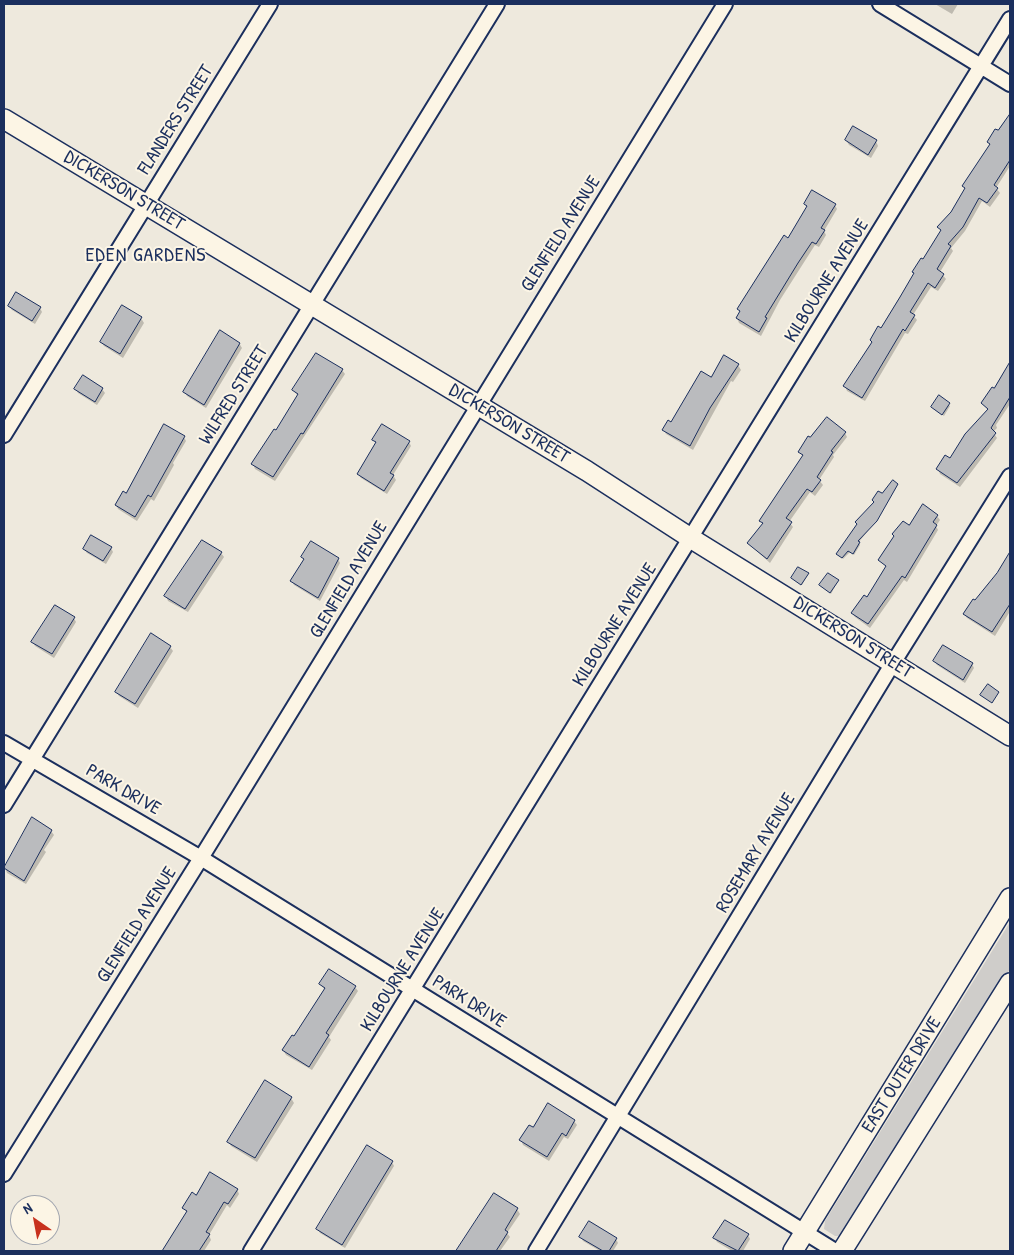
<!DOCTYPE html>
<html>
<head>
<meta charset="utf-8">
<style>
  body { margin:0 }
  #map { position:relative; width:1014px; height:1255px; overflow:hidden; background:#eee9dd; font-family:"Patrick Hand",sans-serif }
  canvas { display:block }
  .frame { position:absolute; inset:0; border:5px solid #1b2f5e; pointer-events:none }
  .north { position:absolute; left:10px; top:1195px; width:50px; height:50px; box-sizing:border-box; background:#fcf5e5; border:1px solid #a2a6af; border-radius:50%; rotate:327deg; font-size:14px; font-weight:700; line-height:20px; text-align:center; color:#1b2f5e }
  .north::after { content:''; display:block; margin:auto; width:18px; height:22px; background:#c8321e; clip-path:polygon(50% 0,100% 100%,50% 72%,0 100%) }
</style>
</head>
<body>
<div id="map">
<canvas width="1014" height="1255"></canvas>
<div class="frame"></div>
<div class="north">N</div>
</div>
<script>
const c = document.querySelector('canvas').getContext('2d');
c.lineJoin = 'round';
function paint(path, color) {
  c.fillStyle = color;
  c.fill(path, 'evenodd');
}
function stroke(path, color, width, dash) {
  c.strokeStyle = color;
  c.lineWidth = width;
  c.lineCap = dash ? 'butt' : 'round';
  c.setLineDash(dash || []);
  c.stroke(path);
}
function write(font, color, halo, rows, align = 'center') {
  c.font = font + ' "Patrick Hand",sans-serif';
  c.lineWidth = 4;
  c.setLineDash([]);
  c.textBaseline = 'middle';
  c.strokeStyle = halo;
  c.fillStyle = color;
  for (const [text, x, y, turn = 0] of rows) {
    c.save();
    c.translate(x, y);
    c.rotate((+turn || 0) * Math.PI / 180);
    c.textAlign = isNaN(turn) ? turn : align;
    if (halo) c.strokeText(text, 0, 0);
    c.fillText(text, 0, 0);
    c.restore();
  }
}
paint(new Path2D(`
  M1010,922V969L848,1228L841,1236H835L824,1229L825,1221Z`), '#cfcdca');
paint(new Path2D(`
  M935,4H958L952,14Z
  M1010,116V166L996,188L1000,193L990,207L982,201L965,231L951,248L953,251L940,272L946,279L938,291L931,287L913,315L917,320L908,334L905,333L865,401L847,391L845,386L914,274L913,272L923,261L941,232L939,227L952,212L965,189L963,186L990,146L988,142Z
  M846,140L876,141L878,146L871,158L849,145Z
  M805,204L835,205L837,209L824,231L826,235L819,247L815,245L780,300L761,336L739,323L737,318L741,313L739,309L788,240L807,208Z
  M9,306L40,308L42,312L35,324L12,310Z
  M141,318L144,323L123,358L104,346L101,342Z
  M239,343L242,348L206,408L187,396L185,392Z
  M316,354L342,370L345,374L275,481L255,469L253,464L277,432L298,396L293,390Z
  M738,365L741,370L733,382L731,381L693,450L666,434L664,430L712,379Z
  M1010,366V404L996,425L997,428L993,432L997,438L960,487L940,474L938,469L951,460L988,410L982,403L995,390Z
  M76,389H102L105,393L97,405L78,393Z
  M939,397L950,406L944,416L932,407Z
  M845,433L847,437L833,455L834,457L819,480L823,485L815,496L810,492L789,522L793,527L770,563L748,543L763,524L761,521L803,457L800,452Z
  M184,437L186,441L173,463L174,465L154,501L151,499L137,521L118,509L116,505Z
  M374,440L409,442L411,446L393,475L396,480L387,494L361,478L358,474L376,444Z
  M897,485L876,521L859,542L860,545L854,555L850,552L843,559L839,555L874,503L873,500Z
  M937,516L940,520L936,526L938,530L907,582L904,580L870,628L855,617L852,613L867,599L887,568L880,560Z
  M111,548L113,552L106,564L87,553L84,549Z
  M221,553L224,557L188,612L168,601L166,596Z
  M1010,555V615L1009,613L995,636L967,618L964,614L998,574Z
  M303,557L338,559L340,563L320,601L294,585L292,581L305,560Z
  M808,574L802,585L792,578Z
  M838,581L831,594L820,585Z
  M74,618L76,622L54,658L35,646L33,642Z
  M170,647L173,651L138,708L119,696L116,692Z
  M934,661L972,664L974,668L965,683L937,665Z
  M51,831L54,835L44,850L46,852L26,884L7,873L5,868Z
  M320,984L355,987L358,991L329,1037L331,1040L312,1070L286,1055L283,1050L295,1038L325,990Z
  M265,1082L291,1098L294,1103L257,1162L231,1146L229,1142Z
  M574,1121L577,1125L568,1139L564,1137L549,1161L523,1145L521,1140L533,1128Z
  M392,1162L394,1166L345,1248L320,1233L318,1229Z
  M237,1189L239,1194L230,1208L227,1205L209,1235L211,1240L204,1251L196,1249L194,1251H163L187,1213L184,1208L196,1196Z
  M494,1195L517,1209L520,1214L507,1233L510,1237L500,1251H457Z
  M748,1235L750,1239L743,1251H732L717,1242L715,1238Z
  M581,1237L616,1239L618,1243L613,1251H600L583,1241Z`), '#0003');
const building = new Path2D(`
  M1010,114V160L994,185L998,188L987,203L979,198L963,227L948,244L951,246L937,269L944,274L935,288L928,283L910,312L915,315L905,331L903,329L862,398L843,386L872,342L870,340L878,326L881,328L900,297L914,273L912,272L921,258L923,259L941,230L937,227L951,212L965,188L962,186L990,144L987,142L995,129L998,130Z
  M853,126L877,140L868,155L845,140Z
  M812,190L836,204L821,228L825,230L816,244L812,242L798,263L765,317L767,318L759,332L736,318L740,311L737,309L784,235L788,238L807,206L804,204Z
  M16,292L41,307L32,321L8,306Z
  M122,305L142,317L120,354L100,342Z
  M220,330L240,343L204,405L183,392Z
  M316,353L343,369L303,434L301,433L273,477L251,464L274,429L276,430L298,394L292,390Z
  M724,355L739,364L710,408L690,446L662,430L668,420L671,422L701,371L711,377Z
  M1010,362V397L991,428L996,433L957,483L936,469L945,455L950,458L965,434L988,409L981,403L992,387L994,388Z
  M83,375L103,388L95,402L74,389Z
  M939,395L950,403L942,415L931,407Z
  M827,417L846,432L831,451L833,452L817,477L821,480L812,492L807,489L786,518L792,522L767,559L747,543L763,523L759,521L803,455L798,452L808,436L810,437Z
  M164,424L185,436L151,497L148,495L135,517L115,505L123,491L126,493Z
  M382,424L410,441L390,473L394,475L384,491L357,474L376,442L372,440Z
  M893,480L898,484L877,521L858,541L860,542L853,554L848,551L842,558L836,554L857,524L855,522L874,502L872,500L878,491L882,493Z
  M923,504L938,515L933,522L937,525L905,578L902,576L868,624L851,613L864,595L867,597L886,566L878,560L894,536L892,534L903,521L909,525Z
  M91,535L112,547L103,561L83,549Z
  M202,540L222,552L185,609L164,596Z
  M311,541L339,558L318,598L290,581L304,559L301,557Z
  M1010,552V604L992,632L963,614L973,599L975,600L997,573Z
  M798,567L809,573L801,585L791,578Z
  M828,573L839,580L830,593L819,585Z
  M55,605L75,617L52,654L31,642Z
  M151,633L171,646L135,704L115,692Z
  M943,645L973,663L963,680L933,661Z
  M988,684L999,692L992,703L980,695Z
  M32,817L52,830L24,881L4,868Z
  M329,969L356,986L326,1033L329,1035L309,1067L282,1050L292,1035L294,1036L325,988L319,984Z
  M265,1080L292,1097L255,1158L227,1142Z
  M548,1103L575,1120L566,1136L562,1133L547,1157L519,1140L529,1125L533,1127Z
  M367,1145L393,1161L342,1245L316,1229Z
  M210,1172L238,1189L228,1204L224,1202L206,1232L210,1234L199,1251H162L187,1211L182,1208L192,1192L196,1195Z
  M494,1193L518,1208L505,1230L508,1232L496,1251H456Z
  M725,1220L749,1234L738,1251L713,1238Z
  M589,1221L617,1238L609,1251H603L579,1237Z`);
paint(building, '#babbbe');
stroke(building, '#1b2f5e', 1);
const street = new Path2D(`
  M880,4L1010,84
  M4,435L270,4
  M4,743L201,858L835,1251
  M4,805L497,4
  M4,1174L201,858L725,4
  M251,1251L1010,19
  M536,1251L893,663L1010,476`);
const secondary = new Path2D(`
  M4,119L587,471L692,539L1010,736
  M793,1251L1010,898
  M842,1251L1010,983`);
stroke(street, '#1b2f5e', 18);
stroke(secondary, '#1b2f5e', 22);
stroke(street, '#fcf5e5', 14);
stroke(secondary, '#fcf5e5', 19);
write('19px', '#1b2f5e', '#fcf5e5', [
  ["FLANDERS STREET",176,120,-58],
  ["DICKERSON STREET",124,191,31],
  ["GLENFIELD AVENUE",561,234,-58],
  ["KILBOURNE AVENUE",827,281,-58],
  ["WILFRED STREET",234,395,-58],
  ["DICKERSON STREET",509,424,31],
  ["GLENFIELD AVENUE",349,580,-59],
  ["KILBOURNE AVENUE",615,625,-58],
  ["DICKERSON STREET",853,638,32],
  ["PARK DRIVE",123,790,30],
  ["ROSEMARY AVENUE",756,853,-59],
  ["GLENFIELD AVENUE",137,925,-58],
  ["KILBOURNE AVENUE",403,970,-58],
  ["PARK DRIVE",469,1002,32],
  ["EAST OUTER DRIVE",902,1075,-58]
]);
c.letterSpacing = '1px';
write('20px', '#1b2f5e', '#fcf5e5', [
  ["EDEN GARDENS",146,256]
]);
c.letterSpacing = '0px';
</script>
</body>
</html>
